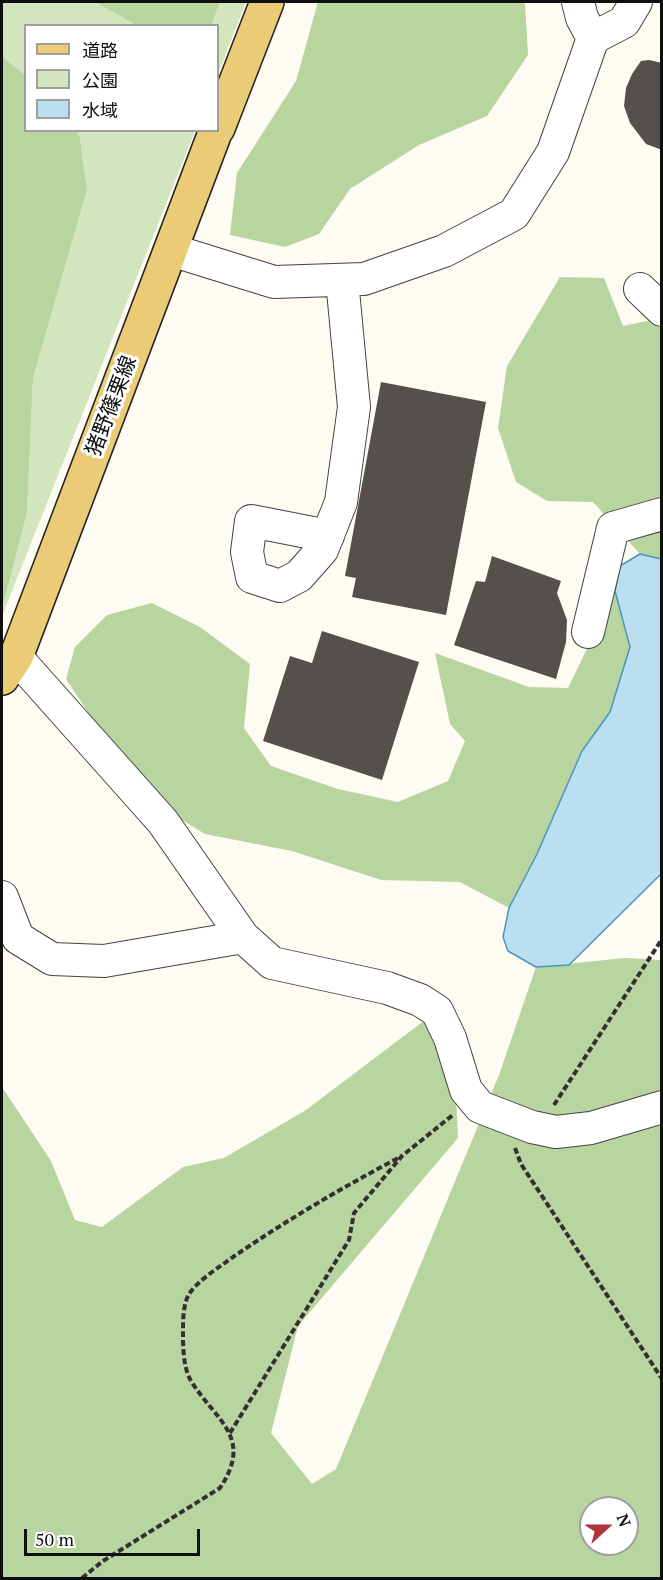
<!DOCTYPE html>
<html>
<head>
<meta charset="utf-8">
<style>
  body { margin:0 }
  #map { position:relative; width:663px; height:1580px; overflow:hidden; background:#fefbf2; font-family:"PT Serif","Noto Sans JP",serif }
  canvas { display:block }
  .frame { position:absolute; inset:0; border:3px solid #0f0f0f; pointer-events:none }
  .legend { position:absolute; left:24px; top:24px; width:195px; height:108px; box-sizing:border-box; background:#fff; border:2px solid #9f9f9f; margin:0; padding:8px 10px; list-style:none; font-size:18px; color:#0f0f0f }
  .legend li { display:flex; align-items:center; gap:12px; height:30px }
  .legend b { width:30px; border:2px solid #9f9f9f }
  .north { position:absolute; left:579px; top:1496px; width:60px; height:60px; box-sizing:border-box; background:#fff; border:2px solid #9f9f9f; border-radius:50%; rotate:69deg; font-size:16px; font-weight:700; line-height:24px; text-align:center; color:#0f0f0f }
  .north::after { content:''; display:block; margin:auto; width:21px; height:27px; background:#b1343d; clip-path:polygon(50% 0,100% 100%,50% 72%,0 100%) }
  .scale { position:absolute; left:24px; top:1529px; width:176px; height:27px; box-sizing:border-box; border:3px solid #0f0f0f; border-top:0; padding-left:8px; font-size:18px; line-height:21px; white-space:nowrap; color:#0f0f0f; -webkit-text-stroke:4px #fff; paint-order:stroke }
</style>
</head>
<body>
<div id="map">
<canvas width="663" height="1580"></canvas>
<div class="frame"></div>
<ul class="legend">
<li><b style="height:8px;background:#ebcb75"></b>道路</li>
<li><b style="height:16px;background:#d3e5be"></b>公園</li>
<li><b style="height:16px;background:#bbdef0"></b>水域</li>
</ul>
<div class="north">N</div>
<div class="scale">50 m</div>
</div>
<script>
const c = document.querySelector('canvas').getContext('2d');
c.lineJoin = 'round';
function paint(path, color) {
  c.fillStyle = color;
  c.fill(path, 'evenodd');
}
function stroke(path, color, width, dash) {
  c.strokeStyle = color;
  c.lineWidth = width;
  c.lineCap = dash ? 'butt' : 'round';
  c.setLineDash(dash || []);
  c.stroke(path);
}
function write(font, color, halo, rows, align = 'center') {
  c.font = font + ' "PT Serif","Noto Sans JP",serif';
  c.lineWidth = 6;
  c.setLineDash([]);
  c.textBaseline = 'middle';
  c.strokeStyle = halo;
  c.fillStyle = color;
  for (const [text, x, y, turn = 0] of rows) {
    c.save();
    c.translate(x, y);
    c.rotate((+turn || 0) * Math.PI / 180);
    c.textAlign = isNaN(turn) ? turn : align;
    if (halo) c.strokeText(text, 0, 0);
    c.fillText(text, 0, 0);
    c.restore();
  }
}
paint(new Path2D(`
  M2,2H95L136,25L26,26L25,75L2,56Z
  M220,2H246L218,74V26H211Z
  M75,131H195L2,616V609L27,513L33,378L87,190L80,137Z`), '#d3e5be');
paint(new Path2D(`
  M95,2H220L211,26L136,25Z
  M318,2H523L525,4L528,55L487,116L419,145L350,189L319,234L285,247L230,235L237,173L296,81Z
  M2,56L25,75L26,130L75,131L80,137L87,190L33,378L27,513L2,609Z
  M560,277L604,278L623,326L661,318V559L640,554L593,502L547,501L516,482L498,428L507,366Z
  M615,591L630,647L610,712L582,751L537,854L509,908L460,882L381,880L292,851L205,834L161,807L110,746L66,679L75,647L107,615L152,603L200,627L250,664L244,728L271,766L338,789L398,802L448,781L465,741L450,724L435,653L529,687L568,688Z
  M625,958L661,960V1578H2V1087L51,1161L75,1220L102,1227L183,1167L224,1158L306,1110L429,1017L455,1072L458,1138L298,1326L271,1433L312,1484L336,1469L499,1075L536,967ZM591,1508H627V1544H591Z`), '#b8d49f');
const water = new Path2D(`
  M640,554L661,559V874L569,965L536,967L508,951L503,937L509,908L537,854L582,751L610,712L630,647L615,591L620,566Z`);
paint(water, '#bbdef0');
stroke(water, '#4a94c0', 1.5);
paint(new Path2D(`
  M649,60L662,63V150L646,144L630,123L624,106L626,88L632,74L641,61Z
  M381,382L486,402L446,615L352,597L356,578L345,576Z
  M492,556L561,581L557,593L567,620L566,642L556,679L454,645L476,581L485,582Z
  M322,631L419,662L382,780L263,741L290,656L312,663Z`), '#56504c');
const minor = new Path2D(`
  M578,2L582,18L593,38
  M171,250L274,282L364,279L444,251L514,214L553,152L593,38L624,22L636,2
  M640,289L662,310
  M328,536L251,521L247,552L252,577L280,586L299,576L322,550L341,502L354,407L342,280
  M588,632L613,528L662,514
  M16,657L163,822L243,937L272,963L387,988L420,1000L437,1011L450,1038L466,1090L480,1107L532,1127L556,1132L591,1128L662,1107
  M2,897L18,938L52,959L104,961L243,937`);
const major = new Path2D(`
  M218,128L267,2
  M2,678L16,657L216,130`);
stroke(minor, '#424242', 34);
stroke(major, '#202020', 36);
stroke(new Path2D(`
  M554,1105L662,939
  M515,1148L521,1164L662,1379
  M230,1433L349,1240L354,1213L402,1156L454,1114
  M82,1578L103,1561L220,1488C254,1437 216,1421 191,1381C183,1367 183,1347 183,1332C183,1321 183,1306 188,1296C195,1282 221,1266 233,1257C287,1220 343,1187 402,1156`), '#313131', 4, [6, 3]);
stroke(minor, '#fff', 32);
stroke(major, '#ebcb75', 33);
write('21px', '#0f0f0f', '#fff', [
  ["猪野篠栗線",112,406,-69]
]);
</script>
</body>
</html>
